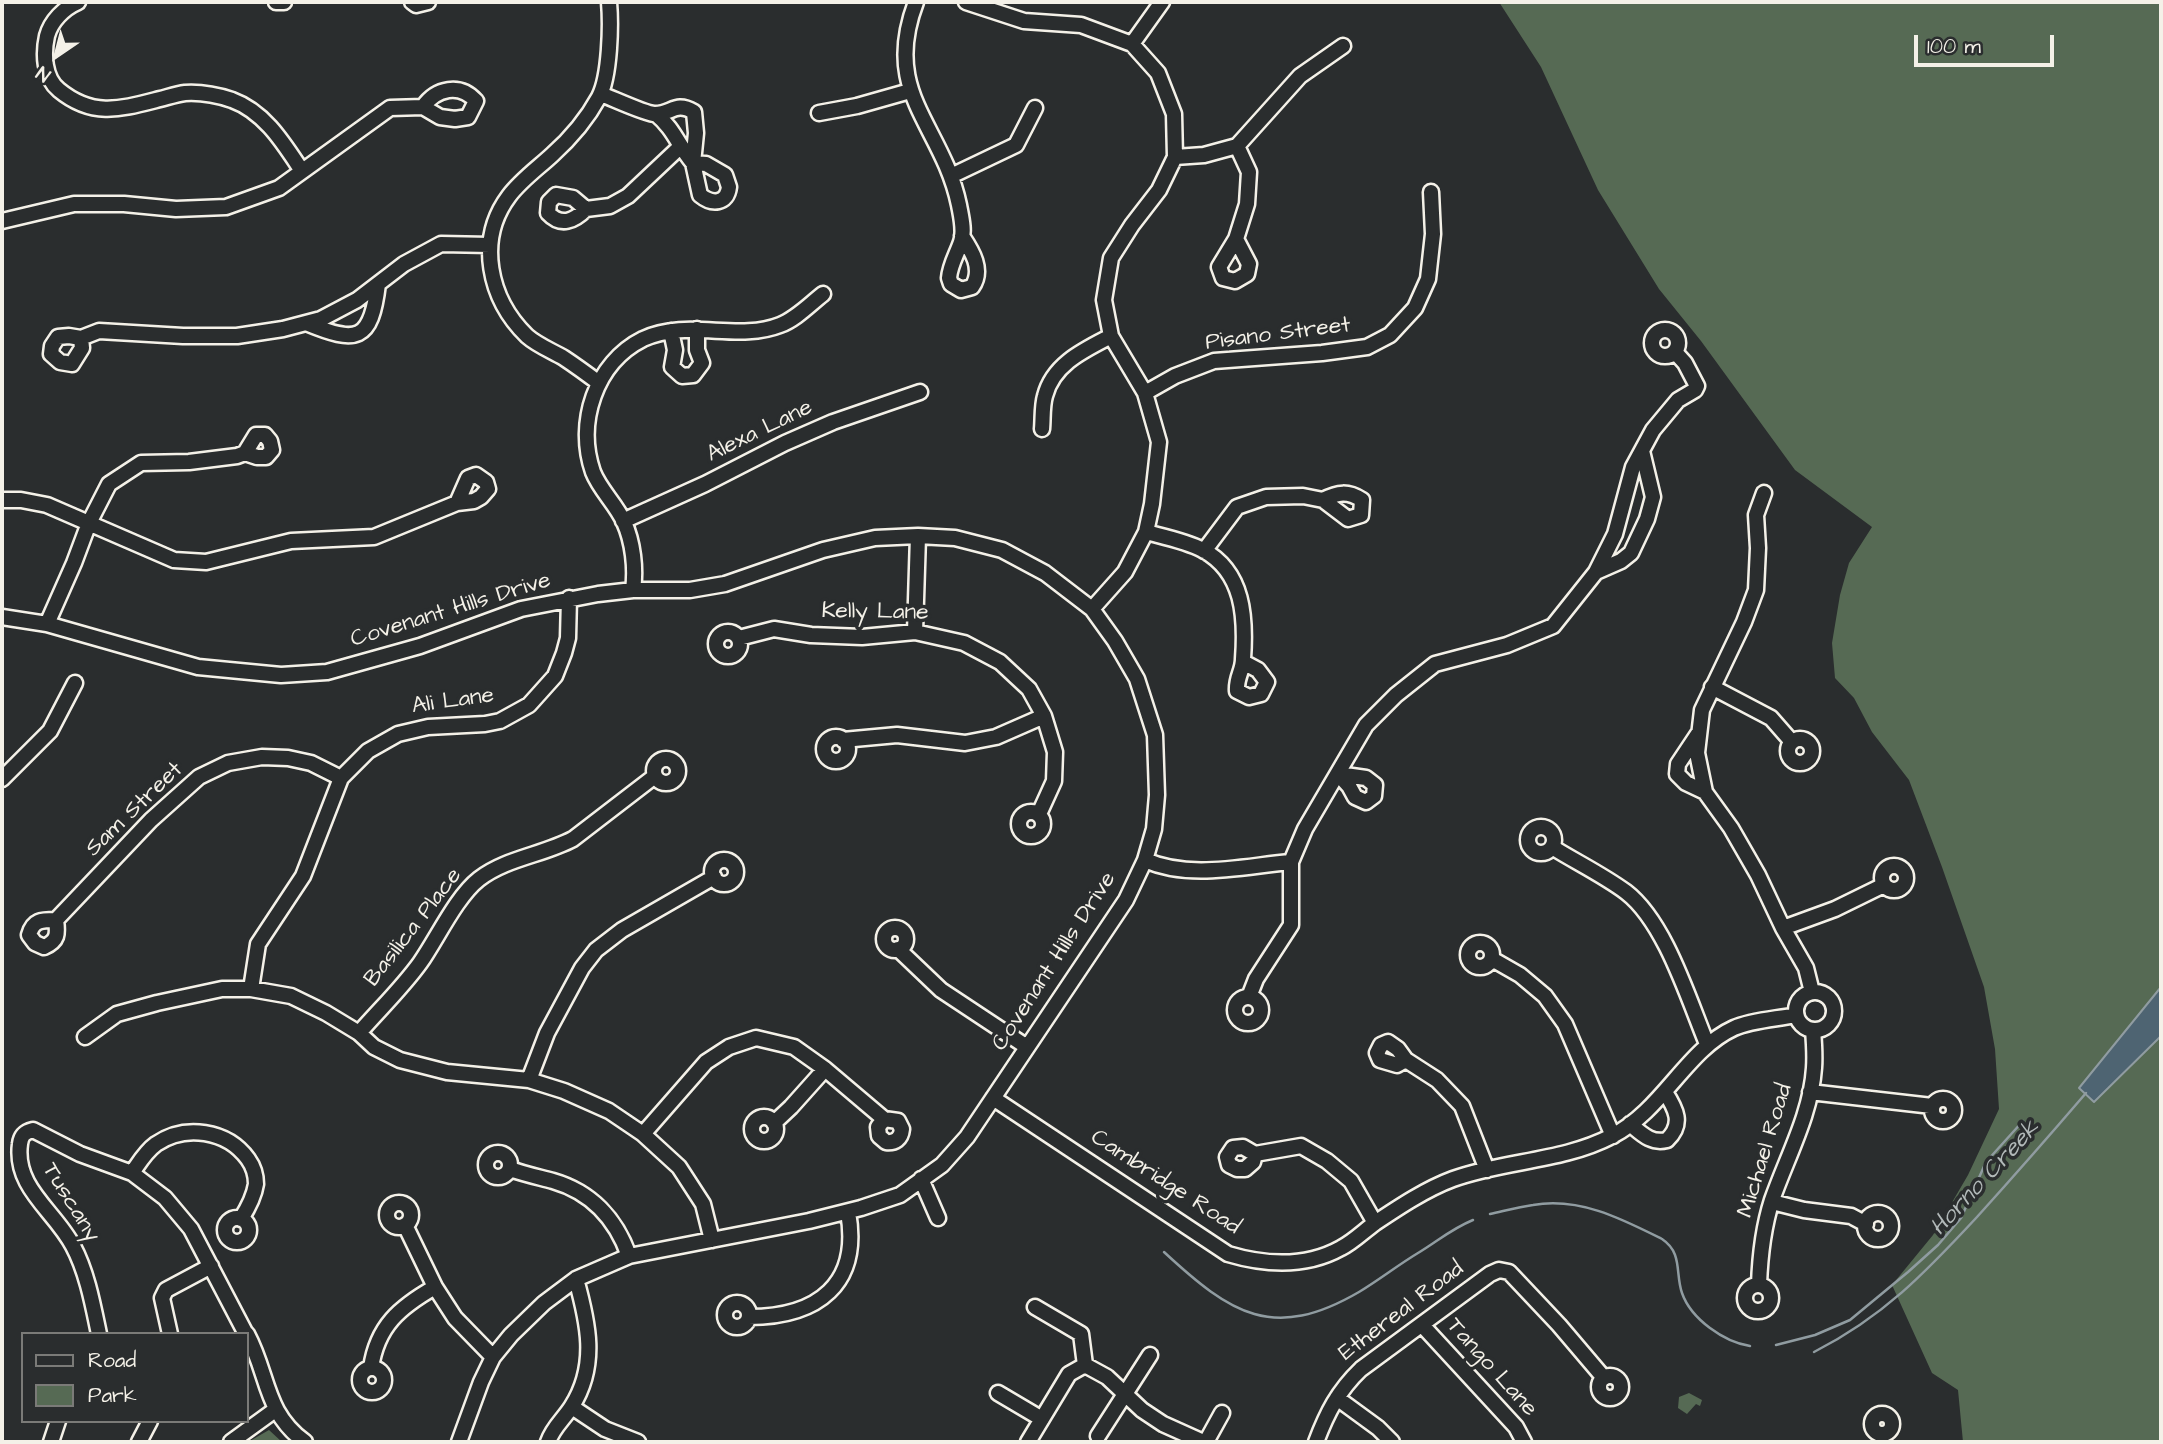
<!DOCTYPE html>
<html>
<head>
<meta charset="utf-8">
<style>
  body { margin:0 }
  #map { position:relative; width:2163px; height:1444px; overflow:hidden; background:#2a2d2e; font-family:"Architects Daughter",sans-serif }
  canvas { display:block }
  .frame { position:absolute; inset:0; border:4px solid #f4f1e8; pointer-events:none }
  .legend { position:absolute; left:21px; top:1332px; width:228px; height:91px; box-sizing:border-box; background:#2a2d2e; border:2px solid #7b7b78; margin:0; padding:9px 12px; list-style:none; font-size:21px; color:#f4f1e8 }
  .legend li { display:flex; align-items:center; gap:14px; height:35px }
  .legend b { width:35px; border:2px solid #7b7b78 }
  .north { position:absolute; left:21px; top:21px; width:70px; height:70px; -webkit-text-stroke:5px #2a2d2e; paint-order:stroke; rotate:215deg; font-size:19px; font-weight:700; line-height:28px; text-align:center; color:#f4f1e8 }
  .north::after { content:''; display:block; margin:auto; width:24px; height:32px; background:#f4f1e8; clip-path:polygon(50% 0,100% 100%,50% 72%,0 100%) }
  .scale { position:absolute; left:1914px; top:35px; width:140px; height:32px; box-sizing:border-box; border:4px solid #f4f1e8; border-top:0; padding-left:9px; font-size:21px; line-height:24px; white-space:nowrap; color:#f4f1e8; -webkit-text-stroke:5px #2a2d2e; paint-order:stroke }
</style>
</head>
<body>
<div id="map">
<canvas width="2163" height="1444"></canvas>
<div class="frame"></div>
<ul class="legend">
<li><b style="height:9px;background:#2a2d2e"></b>Road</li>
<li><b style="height:19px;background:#566a54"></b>Park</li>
</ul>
<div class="north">N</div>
<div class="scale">100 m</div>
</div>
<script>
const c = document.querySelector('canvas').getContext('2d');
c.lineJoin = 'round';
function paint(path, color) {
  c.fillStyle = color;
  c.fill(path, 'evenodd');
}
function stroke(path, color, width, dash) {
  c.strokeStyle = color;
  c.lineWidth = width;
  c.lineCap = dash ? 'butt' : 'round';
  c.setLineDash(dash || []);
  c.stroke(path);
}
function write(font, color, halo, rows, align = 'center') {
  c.font = font + ' "Architects Daughter",sans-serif';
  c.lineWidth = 7;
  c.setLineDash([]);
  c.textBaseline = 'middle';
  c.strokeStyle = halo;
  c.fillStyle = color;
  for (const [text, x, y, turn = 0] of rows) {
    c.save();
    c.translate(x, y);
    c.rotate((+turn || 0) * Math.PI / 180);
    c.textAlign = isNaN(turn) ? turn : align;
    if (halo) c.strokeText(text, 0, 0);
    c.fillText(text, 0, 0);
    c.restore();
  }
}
paint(new Path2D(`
  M1499,2H2161V1442H1963L1958,1390L1932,1373L1892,1285L1933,1235L1968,1175L1999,1109L1995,1049L1984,987L1942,867L1909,780L1872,732L1854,698L1835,678L1832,643L1840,595L1849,563L1872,527L1795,470L1701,341L1659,289L1598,190L1541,67Z
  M1689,1393L1702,1400L1700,1406L1696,1404L1687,1414L1678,1408L1679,1397Z
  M269,1430L282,1442H248Z`), '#566a54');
const water = new Path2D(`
  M2161,987V1036L2094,1102L2079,1088Z`);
paint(water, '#4e6472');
stroke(water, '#909ca1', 2);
stroke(new Path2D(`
  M1490,1214C1504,1211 1518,1207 1533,1205C1580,1197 1622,1219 1662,1239C1683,1253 1675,1273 1682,1293C1691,1319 1724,1342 1750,1346
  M1164,1252C1231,1314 1273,1342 1359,1292C1379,1280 1398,1265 1418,1253C1438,1241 1451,1229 1473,1220
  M1776,1345L1815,1335L1850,1320L1908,1272L1938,1245L1961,1218L1986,1162L2023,1121
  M1814,1352C1883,1317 1925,1273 1977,1217C2014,1176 2050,1135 2086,1093`), '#909ca1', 2.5);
const minor = new Path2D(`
  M78,2C64,8 51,21 47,36C43,54 44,78 59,90C93,118 121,109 160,99C168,97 177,94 185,93C201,92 217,95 232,100C265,112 284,144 302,171
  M276,2H284
  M412,2L416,5L428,2
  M916,2C881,94 942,124 959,205C961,216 965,231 961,242C957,254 950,265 949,278L951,284L961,290L972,287C984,270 972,251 962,236
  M966,2L1024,21L1081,25L1132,44L1158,73L1174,114L1175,157L1159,190L1132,225L1111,258L1104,300L1111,336L1145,393L1159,442L1152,504L1146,532L1125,572L1092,609
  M1132,44L1162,2
  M601,94C612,98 646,114 655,114C672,114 675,101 694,112L696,133L693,163L700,195C712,205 727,204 729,187L725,175L706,164L693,163C678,145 674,129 656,114
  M819,113L857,106L910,91
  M1175,157L1204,155L1237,146L1300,76L1343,46
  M951,176L1016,145L1035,108
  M586,209C574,221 561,227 548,213L549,202L556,195L573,198L586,209L610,206L628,196L680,147
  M2,221L74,204H124L176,209L226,207L279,188L390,108L423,107L440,117L455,119L468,117L476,101C460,83 436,88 423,107
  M1236,239L1249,264L1247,274L1235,281L1223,278L1219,267L1236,239L1247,204L1249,172L1237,146
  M306,323C357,344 371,342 378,284
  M1652 343a13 13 0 1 1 26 0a13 13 0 1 1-26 0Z
  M671,331L675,350L672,367L682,376L693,375L702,363L697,350V329
  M81,338L82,348L72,364L60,362L51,354L52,346L58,337L69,336L81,338L99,331L183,336H237L283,329L321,319L357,300L404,264L441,244L490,245
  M599,383C587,374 576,366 564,358C552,351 537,345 527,336C489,299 476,240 509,196C521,180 538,168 552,155C571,138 587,119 599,97C610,76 611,25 609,2
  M1145,393L1175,376L1214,361L1322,353L1367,347L1390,335L1415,308L1428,279L1433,234L1431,192
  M1042,429C1043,419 1042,406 1045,396C1053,364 1084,350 1111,336
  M1764,493L1756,515L1758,548L1756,590L1744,622L1702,710L1697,753L1705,792L1731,828L1758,875L1783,928L1806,968L1812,992
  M2,500H21L47,505L174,560L206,562L291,541L374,537L457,503L474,501L481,497L488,489L486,482L476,475L468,478L457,503
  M623,521L705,484L785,443L833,422L920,392
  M1146,532C1165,537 1186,541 1203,550C1244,572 1246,618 1243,659C1243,671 1236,677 1237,691L1249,697L1261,694L1267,682L1258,670L1243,662
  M1204,551L1237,507L1266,497L1303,496L1323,500L1348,519L1361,515L1362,500C1348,491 1338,492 1323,500
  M1596,572L1621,561L1631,553L1647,519L1653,497L1642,451
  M633,590C636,568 633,542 624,522C616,504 600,490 593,472C576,423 595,363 643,339C688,318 737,342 780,325C796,319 809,305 823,294
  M2,617L47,624L198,667L281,675L327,672L420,646L521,609L598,594L633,590H690L725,584L823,550L875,538L918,536L955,538L1002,550L1045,573L1092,609L1115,641L1137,679L1155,735L1157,795L1154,829L1145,860L1126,900L967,1137L942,1165L900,1195L861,1208L809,1221L629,1256L576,1279L544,1303L511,1335L493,1357L481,1382L459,1442
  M47,624L74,563L89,523L109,484L141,463L189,462L237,456L245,453L257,457H266L272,450L270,441L265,435H256L245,453
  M716 644a12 12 0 1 1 24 0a12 12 0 1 1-24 0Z
  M915,632L918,536
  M739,638L774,629L811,635L862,637L915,632L964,643L1000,662L1029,689L1044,716L1055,752L1054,781L1039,814
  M1712,687L1771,718L1792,742
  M1698,734L1678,764L1677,774L1686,783L1705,792
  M824 749a12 12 0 1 1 24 0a12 12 0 1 1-24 0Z
  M1788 751a12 12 0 1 1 24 0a12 12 0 1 1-24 0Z
  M843,740L897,735L965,743L996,737L1044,716
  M654 771a12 12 0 1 1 24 0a12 12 0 1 1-24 0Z
  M1338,774L1366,778L1375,785L1374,796L1366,802L1355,797L1349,786Z
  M2,779L50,731L75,683
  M1019 824a12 12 0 1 1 24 0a12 12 0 1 1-24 0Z
  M1528 840a13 13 0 1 1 26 0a13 13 0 1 1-26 0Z
  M1552,847C1576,862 1603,875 1626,892C1665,922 1688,998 1707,1044
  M1145,860C1190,880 1244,866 1291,862
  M712 872a12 12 0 1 1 24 0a12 12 0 1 1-24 0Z
  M1882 878a12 12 0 1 1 24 0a12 12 0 1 1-24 0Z
  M56,920C58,934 58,941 44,947L35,943L29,935C33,920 41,920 56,920L151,820L199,777L228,763L262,757L288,758L311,763L341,778
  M1783,928L1835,909L1884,885
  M884 939a11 11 0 1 1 22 0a11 11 0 1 1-22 0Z
  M1468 955a12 12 0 1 1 24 0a12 12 0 1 1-24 0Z
  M898,949L941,990L1027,1047
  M1492,959L1520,975L1545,996L1565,1024L1613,1136
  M251,989L258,944L303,876L341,778L368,751L398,734L428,727L485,724L500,721L529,705L555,676L564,653L568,638L569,598
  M1796 1011a19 19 0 1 1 38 0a19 19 0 1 1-38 0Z
  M1235 1010a13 13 0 1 1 26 0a13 13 0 1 1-26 0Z
  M1249,997L1256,979L1291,925V862L1305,829L1366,725L1396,695L1435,664L1507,645L1553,626L1596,572L1615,534L1633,467L1653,430L1678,400L1695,390L1697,386L1685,363L1675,352
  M359,1033C379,1010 402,988 420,963C437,939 456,897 479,879C506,858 543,855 573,839L655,776
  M85,1037L117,1014L157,1003L222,989H251L291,996L326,1013L359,1033L374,1047L400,1060L447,1072L529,1080L564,1091L609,1111L643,1134L679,1167L703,1204L712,1240
  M1406,1060L1397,1065L1380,1060L1377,1053L1381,1045L1388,1042L1398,1049L1406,1060L1437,1080L1462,1106L1487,1170
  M529,1080L547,1033L582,968L596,950L622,930L714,877
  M1810,1092L1932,1106
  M993,1098L1228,1254C1265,1265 1305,1268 1341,1248C1353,1242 1364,1231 1375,1223C1399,1207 1426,1189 1453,1179C1505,1160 1562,1162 1612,1136C1663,1110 1686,1050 1734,1028C1752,1020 1777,1019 1796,1015
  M1932 1110a11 11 0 1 1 22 0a11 11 0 1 1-22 0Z
  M752 1129a12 12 0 1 1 24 0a12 12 0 1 1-24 0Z
  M774,1123L791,1107L825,1069
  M1630,1124C1642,1134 1651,1144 1667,1140C1684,1124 1676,1109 1665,1092
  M643,1134L706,1062L729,1047L756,1038L794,1047L825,1069L884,1119L898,1121L902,1129C901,1139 895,1143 886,1142L879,1136L878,1127L884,1119
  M486 1165a12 12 0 1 1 24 0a12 12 0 1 1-24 0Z
  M1255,1154L1253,1162L1245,1169H1237L1229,1165L1227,1157L1233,1148L1243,1147L1255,1154L1301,1146L1327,1161L1351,1181L1375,1223
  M510,1169C524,1174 538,1177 553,1181C591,1192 616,1219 629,1256
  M132,1173C139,1163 145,1152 156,1144C185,1124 227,1130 248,1159C253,1166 256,1175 256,1184C254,1197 248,1208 241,1219
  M921,1179L938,1218
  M1772,1202L1804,1210L1851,1216L1866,1224
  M387 1215a12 12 0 1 1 24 0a12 12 0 1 1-24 0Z
  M1865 1226a13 13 0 1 1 26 0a13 13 0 1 1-26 0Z
  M225 1230a12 12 0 1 1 24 0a12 12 0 1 1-24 0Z
  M405,1225L435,1287L455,1318L493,1357
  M1759,1285C1760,1256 1763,1228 1772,1200C1787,1157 1811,1114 1814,1068C1815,1055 1814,1042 1813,1030
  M1745 1298a13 13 0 1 1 26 0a13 13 0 1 1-26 0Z
  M725 1315a12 12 0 1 1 24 0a12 12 0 1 1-24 0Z
  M1035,1307L1081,1334L1085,1365
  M749,1317C818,1317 861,1284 848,1212
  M1422,1325L1516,1427L1524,1442
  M99,1334C93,1305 87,1272 73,1246C55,1211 14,1188 20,1144C21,1135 25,1132 33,1130L80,1154L132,1173L165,1198L191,1229L246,1334
  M170,1334L162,1298L166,1290L211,1266
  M247,1334C269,1375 264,1412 305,1442
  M360 1380a12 12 0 1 1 24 0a12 12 0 1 1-24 0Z
  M371,1368C377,1326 400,1307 435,1287
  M1599 1387a11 11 0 1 1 22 0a11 11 0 1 1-22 0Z
  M998,1393L1042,1419
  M1337,1398L1378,1428L1392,1442
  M572,1407L605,1429L638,1442
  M1872 1424a10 10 0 1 1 20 0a10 10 0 1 1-20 0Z
  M1098,1436L1150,1355
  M51,1442L58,1421
  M139,1442L150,1421
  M231,1442L275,1410
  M548,1442C553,1427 564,1419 572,1406C598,1365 588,1322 576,1279
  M1028,1442L1069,1374L1085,1365L1107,1377L1142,1410L1163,1424L1203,1442
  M1206,1442L1222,1413
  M1316,1442C1327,1413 1338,1391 1361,1369L1490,1274L1499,1270L1509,1272L1559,1325L1604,1378`);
stroke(minor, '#f4f1e8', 19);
stroke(minor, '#2a2d2e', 14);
write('23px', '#f4f1e8', '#2a2d2e', [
  ["Pisano Street",1278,335,-7],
  ["Alexa Lane",760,432,-26],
  ["Covenant Hills Drive",451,611,-17],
  ["Kelly Lane",875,613,1],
  ["Ali Lane",453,702,-8],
  ["Sam Street",135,810,-44],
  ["Basilica Place",414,928,-52],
  ["Covenant Hills Drive",1055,962,-57],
  ["Michael Road",1766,1151,-73],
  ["Cambridge Road",1165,1183,33],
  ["Tuscany",70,1203,58],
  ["Ethereal Road",1402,1312,-37],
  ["Tango Lane",1491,1368,48]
]);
write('italic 24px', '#b2b9b9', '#2a2d2e', [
  ["Horno Creek",1986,1179,-47]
]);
</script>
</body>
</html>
